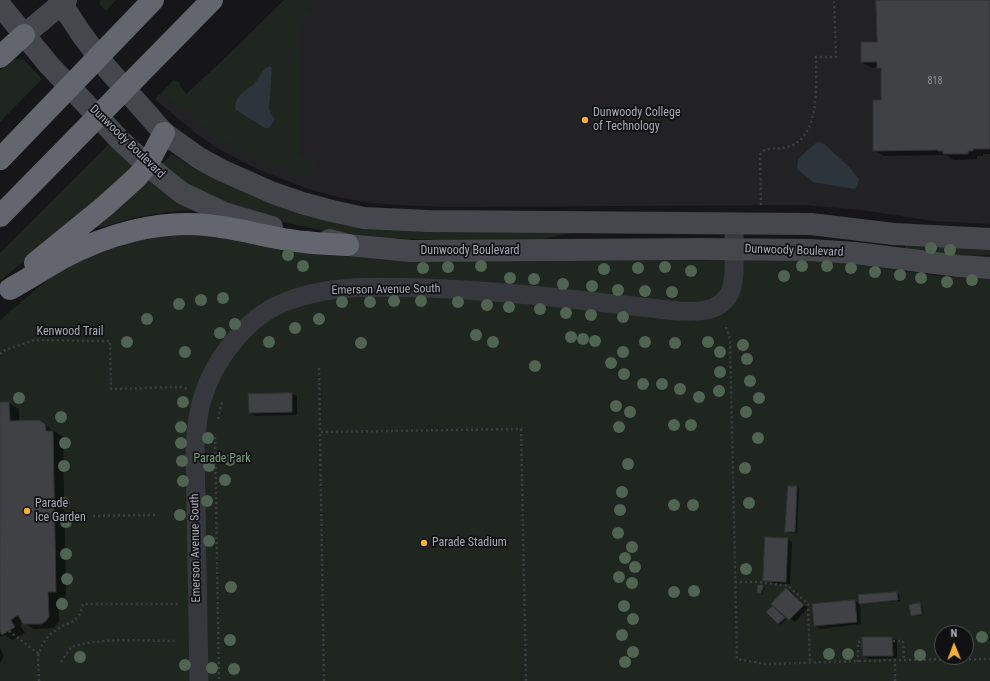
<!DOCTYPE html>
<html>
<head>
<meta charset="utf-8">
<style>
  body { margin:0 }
  #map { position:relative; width:990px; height:681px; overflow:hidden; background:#161618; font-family:"Roboto Condensed",sans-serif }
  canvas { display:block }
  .north { position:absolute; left:934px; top:625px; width:40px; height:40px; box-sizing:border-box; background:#111113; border:1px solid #4d4f55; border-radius:50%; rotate:359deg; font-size:11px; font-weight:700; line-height:16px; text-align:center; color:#a8adb8 }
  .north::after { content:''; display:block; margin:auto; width:14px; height:18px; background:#f2b134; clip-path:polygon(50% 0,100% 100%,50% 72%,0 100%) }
</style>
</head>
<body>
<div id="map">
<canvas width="990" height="681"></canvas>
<div class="north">N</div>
</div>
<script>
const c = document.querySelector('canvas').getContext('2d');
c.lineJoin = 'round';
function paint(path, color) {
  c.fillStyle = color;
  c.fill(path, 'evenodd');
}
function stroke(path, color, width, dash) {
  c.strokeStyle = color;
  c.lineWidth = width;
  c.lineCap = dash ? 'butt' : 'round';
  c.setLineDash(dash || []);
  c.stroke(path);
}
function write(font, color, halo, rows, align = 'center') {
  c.font = font + ' "Roboto Condensed",sans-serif';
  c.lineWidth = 3.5;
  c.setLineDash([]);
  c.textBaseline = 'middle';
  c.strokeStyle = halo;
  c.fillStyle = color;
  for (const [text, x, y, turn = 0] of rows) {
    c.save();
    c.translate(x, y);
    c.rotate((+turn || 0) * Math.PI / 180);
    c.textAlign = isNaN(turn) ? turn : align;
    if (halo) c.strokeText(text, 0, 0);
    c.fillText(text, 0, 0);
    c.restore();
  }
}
paint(new Path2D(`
  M293,0H990V224L933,221L862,210L803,205L447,207L398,205L371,203L332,196L306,188L259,170L217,148L193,131L155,99L172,82L188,98Z`), '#222225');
paint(new Path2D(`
  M101,0H116L106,11L99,4Z
  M284,0H309L303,6L313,16L312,18H298L300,157H313L316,160L309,179C294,174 278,169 263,162C228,145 190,119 162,92L174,80L180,83V86L186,94L222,61Z
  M16,59L24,60L42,79L0,122V70L11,60Z
  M109,144L131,164L133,170L0,281V253Z
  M172,154L195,169L263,196L577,232L543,239L443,240L387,238L321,230L257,217L199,193L161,165Z
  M148,178L194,210C162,211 131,217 100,228L96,223Z
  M211,233L344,256L425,261H699L767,259L837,262L942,276L990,279V681H0V320L58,271L102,249L159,234ZM942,633H966V657H942Z
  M905,244L990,246V255L968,256L905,249Z`), '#1e261f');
paint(new Path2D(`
  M270,66L272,68L269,109L271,114L275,119L269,128H265L236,110C232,97 247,90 255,83C260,77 262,69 270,66Z
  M817,142L823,143L848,166L859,179L858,184L855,189L813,182L797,169L798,159Z`), '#2c353c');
paint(new Path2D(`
  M877,0H990V154H983V156H977V159L954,160L946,155L884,156L874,150L882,101V69L878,67L872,68L862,62L878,43Z
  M292,394L297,396V415L255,416L250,413Z
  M0,403H9L19,409V422L39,421L63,437L66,597H58L59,622L54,628L34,629L24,623L20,625L25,633L12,640L4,635L0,637Z
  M797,487L799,488L797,533H789L787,532Z
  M788,539L792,542L790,584L769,583L764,580Z
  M762,586L765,588V590H763L762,594H761L758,592Z
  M787,589L792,592L808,608L795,622L783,613L782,615L786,619L781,625L768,612L773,607L779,610Z
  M897,593L899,594L900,601L862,604L860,603Z
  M855,601L860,604L861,624L820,629L815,626Z
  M920,604L922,606L923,615L914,616L912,615Z
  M863,638H892L897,640V658L869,659L864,656Z
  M0,648L4,656L0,663Z`), '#0007');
const building = new Path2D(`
  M876,0H990V149H973V151H968V154H943V151H938V150L873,151V100H881V68H877V62H861V42H877Z
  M292,393V412L249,413L248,394Z
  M0,402H9L10,421L39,420L45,424L46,431H53L56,592H48L49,617L45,622L41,624H23L18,615L11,620L15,627L2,635L0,632Z
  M788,486H797L795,532H785Z
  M765,537L788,538L786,582L763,581Z
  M758,585H763V590H761V593H757Z
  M786,588L804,605L789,620L771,604Z
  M897,592L898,600L859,604L858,595Z
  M855,600L857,622L814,626L812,604Z
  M920,603L922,614L911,616L909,605Z
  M773,606L785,618L778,624L766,612Z
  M862,637H892L893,656H863Z`);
paint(building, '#404145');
stroke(building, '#303034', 1);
stroke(new Path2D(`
  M761,205L760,155C764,147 774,149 782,148C821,144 816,85 816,57H836L834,0
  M726,327L730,340L737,659L765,664L895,660
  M0,354L3,351L34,340L110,341L111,389L182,387L188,389
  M319,368L320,432
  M218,419L222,402
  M215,437L219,681
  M93,516L157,515
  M735,582H758L788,586L808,604L810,662
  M9,631L39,654
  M893,641H903L904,660
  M61,662L71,647C104,637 141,641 175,641
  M858,662V642H862
  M39,681L38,657L42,645L49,635L62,626L74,621L80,614L83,604H180
  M324,681L320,432L521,429L526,681
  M895,681V660L990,659`), '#3d3f44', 2.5, [2, 3]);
stroke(new Path2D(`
  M199,681L195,448C196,432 197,416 202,400C213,361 246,317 285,302C329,284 379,287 425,288C510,291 594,302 678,311C687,311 697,312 706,310C735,304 735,279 734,255C734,245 734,234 734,224`), '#37383d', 19);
stroke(new Path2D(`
  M59,0L80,32L105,66L164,133L199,158L221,170L273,193L302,203L332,211L364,218L428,221L811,224L894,234L990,239
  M0,5L49,65L120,140L147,165L182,193L201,202L224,213L272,227
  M24,35L66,0
  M329,240L348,245L411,251L700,249L810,250L855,253L959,266L990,268`), '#45474d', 22);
stroke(new Path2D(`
  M0,57L24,35
  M35,263L105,206L137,177L147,165L164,133
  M10,289C28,279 45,268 63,258C105,235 158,220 206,225C240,228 272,239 305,242C319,244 334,244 348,245`), '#63666e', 22);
stroke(new Path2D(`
  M0,159L153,0
  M0,216L212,0`), '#63666e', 22);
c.fillStyle = '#506452';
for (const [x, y] of [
  [931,248],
  [950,250],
  [288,255],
  [303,266],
  [481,266],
  [802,266],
  [827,266],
  [448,267],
  [665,267],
  [423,268],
  [638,268],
  [851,268],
  [604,269],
  [691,271],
  [875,272],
  [900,275],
  [784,276],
  [510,278],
  [921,278],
  [534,279],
  [972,280],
  [947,282],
  [563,284],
  [592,286],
  [618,290],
  [645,291],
  [672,292],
  [223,298],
  [201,300],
  [394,301],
  [421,301],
  [342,302],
  [370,302],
  [458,302],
  [179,304],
  [487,305],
  [509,307],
  [540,309],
  [566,313],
  [591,315],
  [623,317],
  [147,319],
  [319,319],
  [235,324],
  [295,328],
  [220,333],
  [476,335],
  [571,337],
  [583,339],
  [595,341],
  [127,342],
  [269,342],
  [493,342],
  [645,342],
  [708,342],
  [361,343],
  [675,343],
  [743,345],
  [185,352],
  [623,352],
  [720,352],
  [747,359],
  [611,363],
  [535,366],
  [720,372],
  [624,374],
  [750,381],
  [643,384],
  [662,384],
  [680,389],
  [719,391],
  [699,397],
  [19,398],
  [759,398],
  [183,402],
  [616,406],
  [630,412],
  [746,412],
  [61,417],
  [674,425],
  [691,425],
  [181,427],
  [619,427],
  [208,438],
  [758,438],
  [65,443],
  [181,443],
  [230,460],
  [182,461],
  [628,464],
  [64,466],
  [209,466],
  [745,468],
  [225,480],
  [183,481],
  [622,492],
  [207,501],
  [64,503],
  [749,503],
  [674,505],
  [693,505],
  [620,510],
  [180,515],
  [66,522],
  [618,533],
  [209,541],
  [632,547],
  [66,554],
  [625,558],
  [635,567],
  [746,569],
  [619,577],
  [67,579],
  [632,583],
  [231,587],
  [694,591],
  [674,592],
  [62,604],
  [624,606],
  [633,619],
  [622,635],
  [982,637],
  [230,640],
  [633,652],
  [829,654],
  [848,654],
  [920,655],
  [80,657],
  [625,662],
  [185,665],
  [212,668],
  [234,669]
]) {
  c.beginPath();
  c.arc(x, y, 6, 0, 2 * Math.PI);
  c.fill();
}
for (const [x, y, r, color] of [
  [585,120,4,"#f2b134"],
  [27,511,4,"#f2b134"],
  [424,543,4,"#f2b134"]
]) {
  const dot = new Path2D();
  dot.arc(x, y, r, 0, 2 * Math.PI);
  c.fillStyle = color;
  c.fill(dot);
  stroke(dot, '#111113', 1.5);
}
write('10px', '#8e929b', null, [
  ["818",935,81]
]);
write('12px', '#a8adb8', '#111113', [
  ["Dunwoody College",593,113],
  ["of Technology",593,127],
  ["Parade",35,504],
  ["Ice Garden",35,518],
  ["Parade Stadium",432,543]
], 'left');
write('12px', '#a8adb8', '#111113', [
  ["Dunwoody Boulevard",127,142,44],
  ["Dunwoody Boulevard",470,251],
  ["Dunwoody Boulevard",794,251,2],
  ["Emerson Avenue South",386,290,-1],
  ["Kenwood Trail",70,332],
  ["Emerson Avenue South",196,548,-91]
]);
write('12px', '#7fa381', '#111113', [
  ["Parade Park",222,459]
]);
</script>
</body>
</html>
